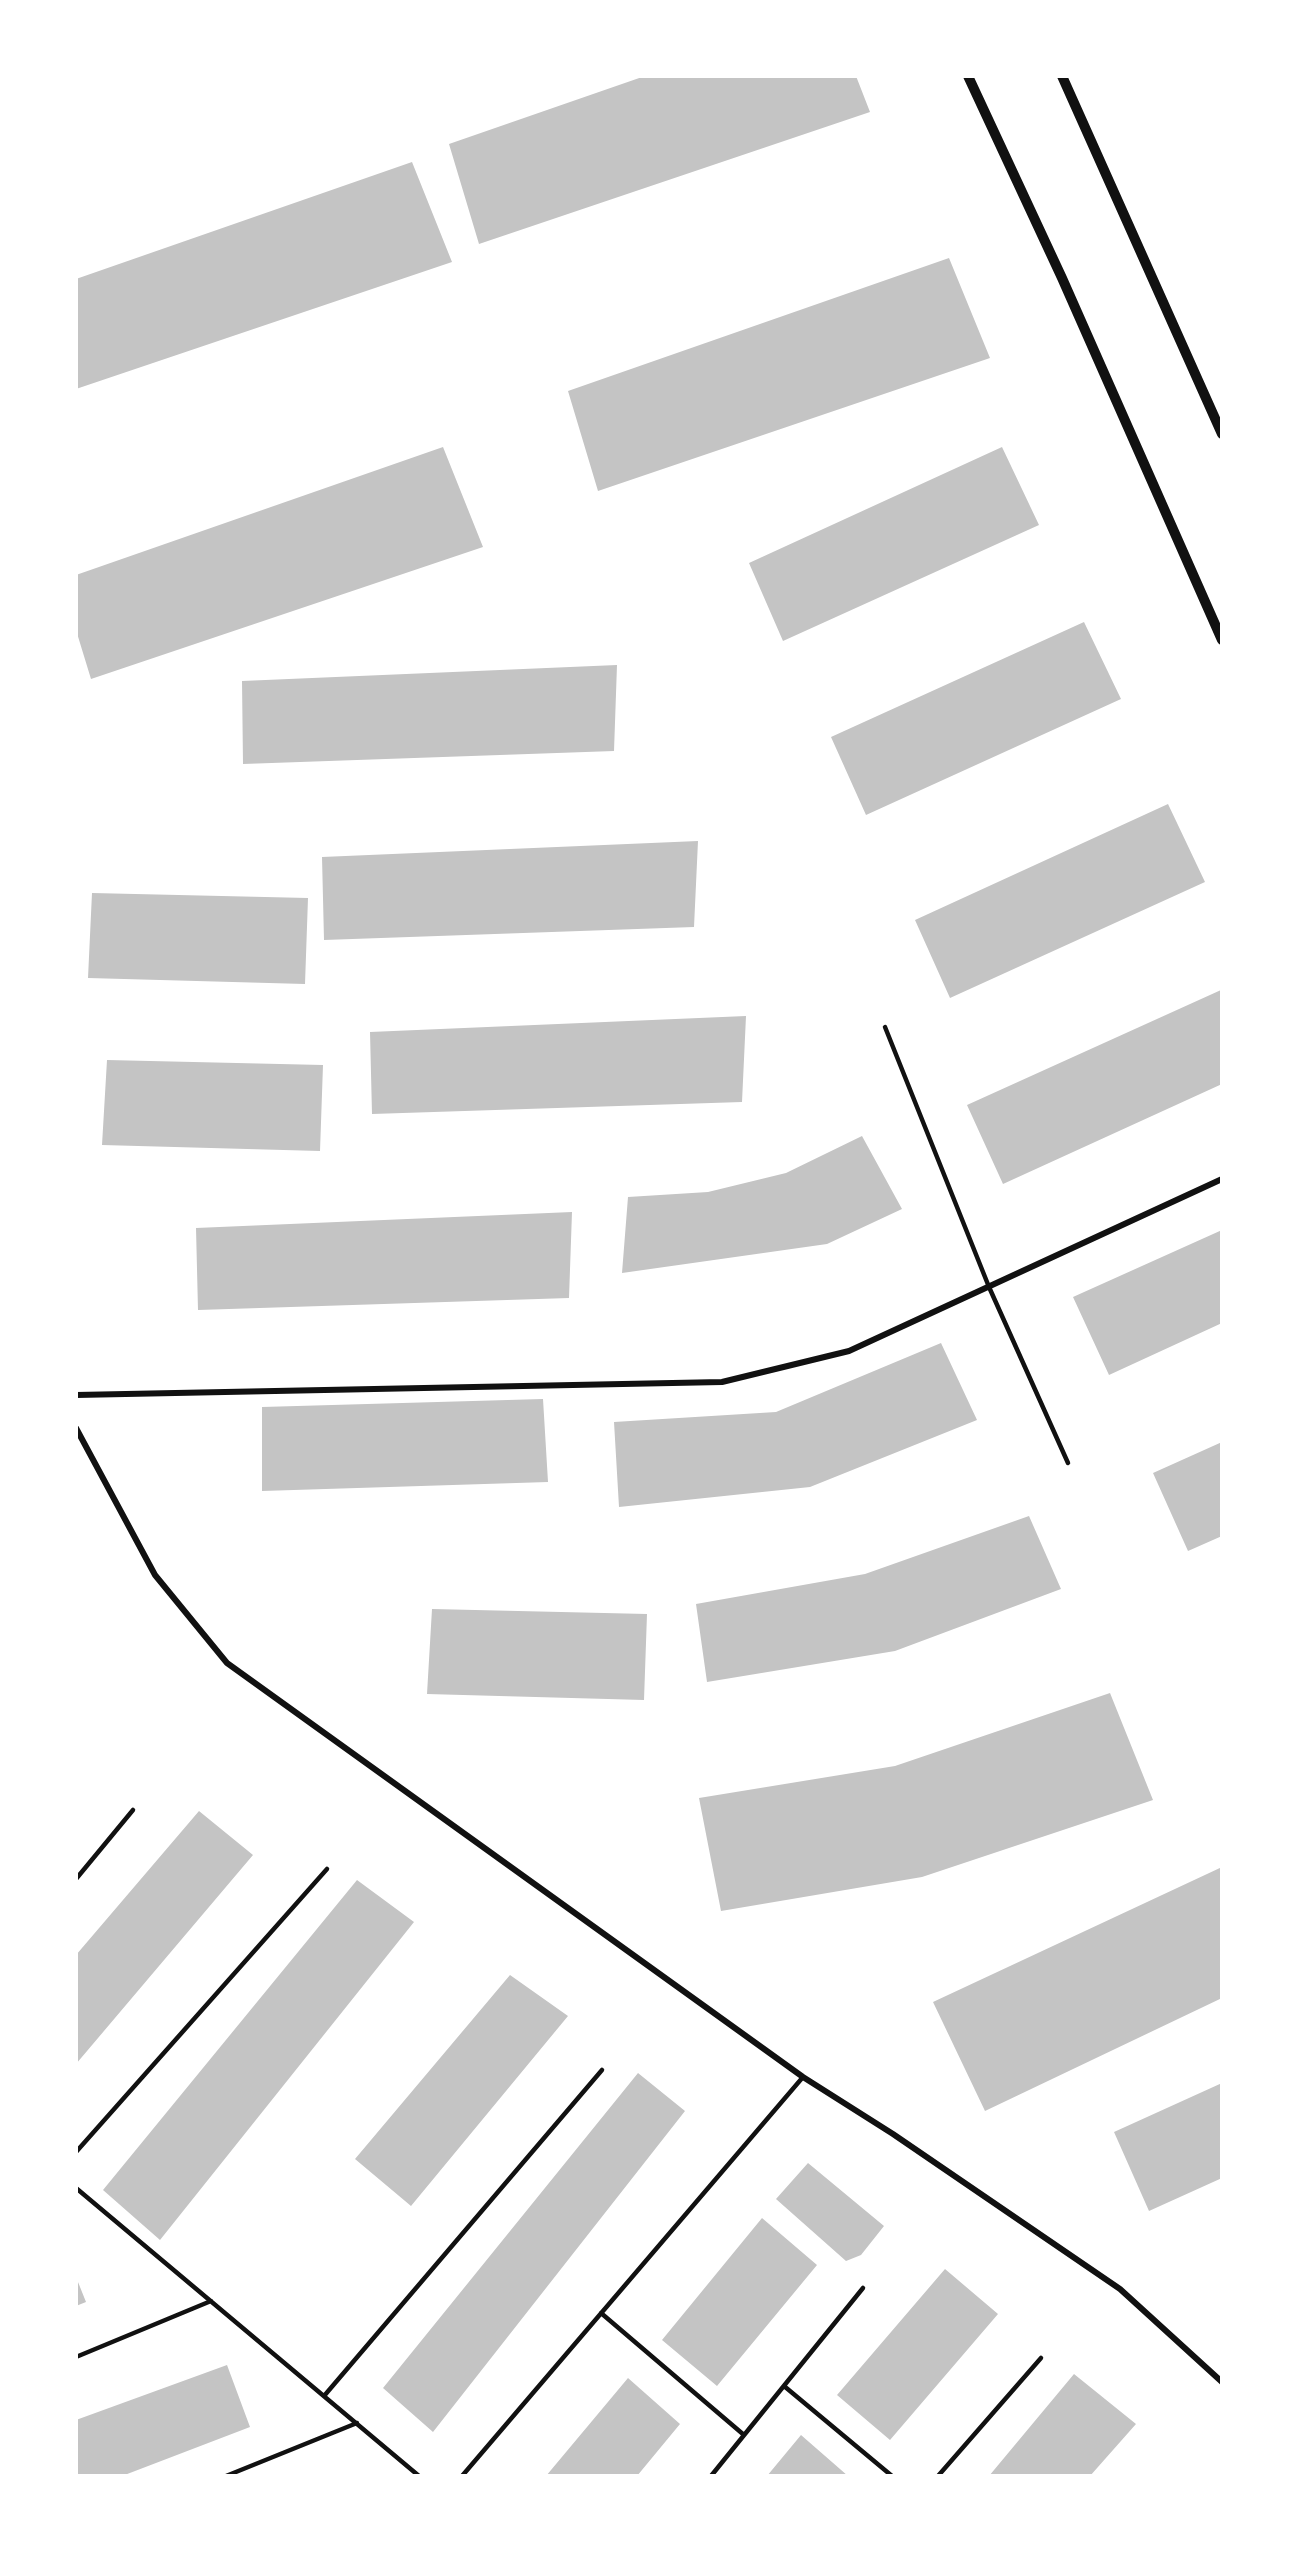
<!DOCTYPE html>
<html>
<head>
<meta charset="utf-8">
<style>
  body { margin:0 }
  #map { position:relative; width:1298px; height:2552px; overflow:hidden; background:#fff; font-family:"Playfair Display",serif }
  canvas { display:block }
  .frame { position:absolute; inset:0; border:78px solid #fff; pointer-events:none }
</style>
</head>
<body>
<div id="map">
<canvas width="1298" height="2552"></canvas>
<div class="frame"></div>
</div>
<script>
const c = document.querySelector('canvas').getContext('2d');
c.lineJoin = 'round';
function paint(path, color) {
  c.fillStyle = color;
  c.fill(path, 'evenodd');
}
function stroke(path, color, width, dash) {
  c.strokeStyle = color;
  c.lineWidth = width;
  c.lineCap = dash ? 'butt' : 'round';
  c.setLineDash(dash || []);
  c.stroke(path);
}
paint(new Path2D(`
  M645,76H856L870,112L479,244L449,144Z
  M412,162L452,262L76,389V279Z
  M949,258L990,358L598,491L568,391Z
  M443,447L483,547L91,679L76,630V575Z
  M1002,447L1039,525L783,641L749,563Z
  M1084,622L1121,699L866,815L831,737Z
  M617,665L614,751L243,764L242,681Z
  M1168,804L1205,882L950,998L915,920Z
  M698,841L694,927L324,940L322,857Z
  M92,893L308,898L305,984L88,978Z
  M1221,990L1222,1084L1003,1184L967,1105Z
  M746,1016L742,1102L372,1114L370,1032Z
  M107,1060L323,1065L320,1151L102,1145Z
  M862,1136L902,1209L827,1244L622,1273L628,1197L708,1192L786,1173Z
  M572,1212L569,1298L198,1310L196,1228Z
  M1222,1230V1323L1109,1375L1073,1297Z
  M941,1343L977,1420L810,1487L619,1507L614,1422L776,1412Z
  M543,1399L548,1482L262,1491V1407Z
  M1222,1442V1536L1188,1551L1153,1473Z
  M1029,1516L1061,1589L895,1651L707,1682L696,1604L865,1574Z
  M432,1609L647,1614L644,1700L427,1694Z
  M1110,1693L1153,1800L922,1877L721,1911L699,1798L895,1766Z
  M199,1811L253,1855L76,2064V1955Z
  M1222,1867V1998L985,2111L933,2002Z
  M357,1880L414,1922L160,2240L103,2190Z
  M510,1975L568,2016L411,2206L355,2159Z
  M638,2073L685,2111L433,2432L383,2388Z
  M1222,2083V2178L1149,2211L1114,2132Z
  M808,2163L884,2226L861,2255L846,2261L776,2199Z
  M762,2218L817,2265L717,2386L662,2340Z
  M945,2269L998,2314L890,2440L837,2395Z
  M76,2277L86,2302L76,2306Z
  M227,2365L250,2427L122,2476H76V2420Z
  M1074,2374L1136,2424L1090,2476H989Z
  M628,2378L680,2424L637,2476H546Z
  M801,2435L848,2476H767Z`), '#c4c4c4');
stroke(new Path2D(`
  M885,1027L989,1287L1068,1463
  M76,1879L133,1810
  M76,2152L327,1869
  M76,2188L419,2476
  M601,2313L744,2435
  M76,2357L211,2301
  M784,2386L892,2476
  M324,2396L602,2070
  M226,2476L357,2423
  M462,2476L803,2077
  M711,2476L863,2288
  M938,2476L1041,2358`), '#111', 4.5);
stroke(new Path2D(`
  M76,1395L722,1382L849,1351L1222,1179
  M76,1428L155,1575L227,1663L803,2077L893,2134L1120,2289L1222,2382`), '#111', 6);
stroke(new Path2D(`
  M968,76L1062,278L1222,640
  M1062,76L1222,434`), '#111', 10);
</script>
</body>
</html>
